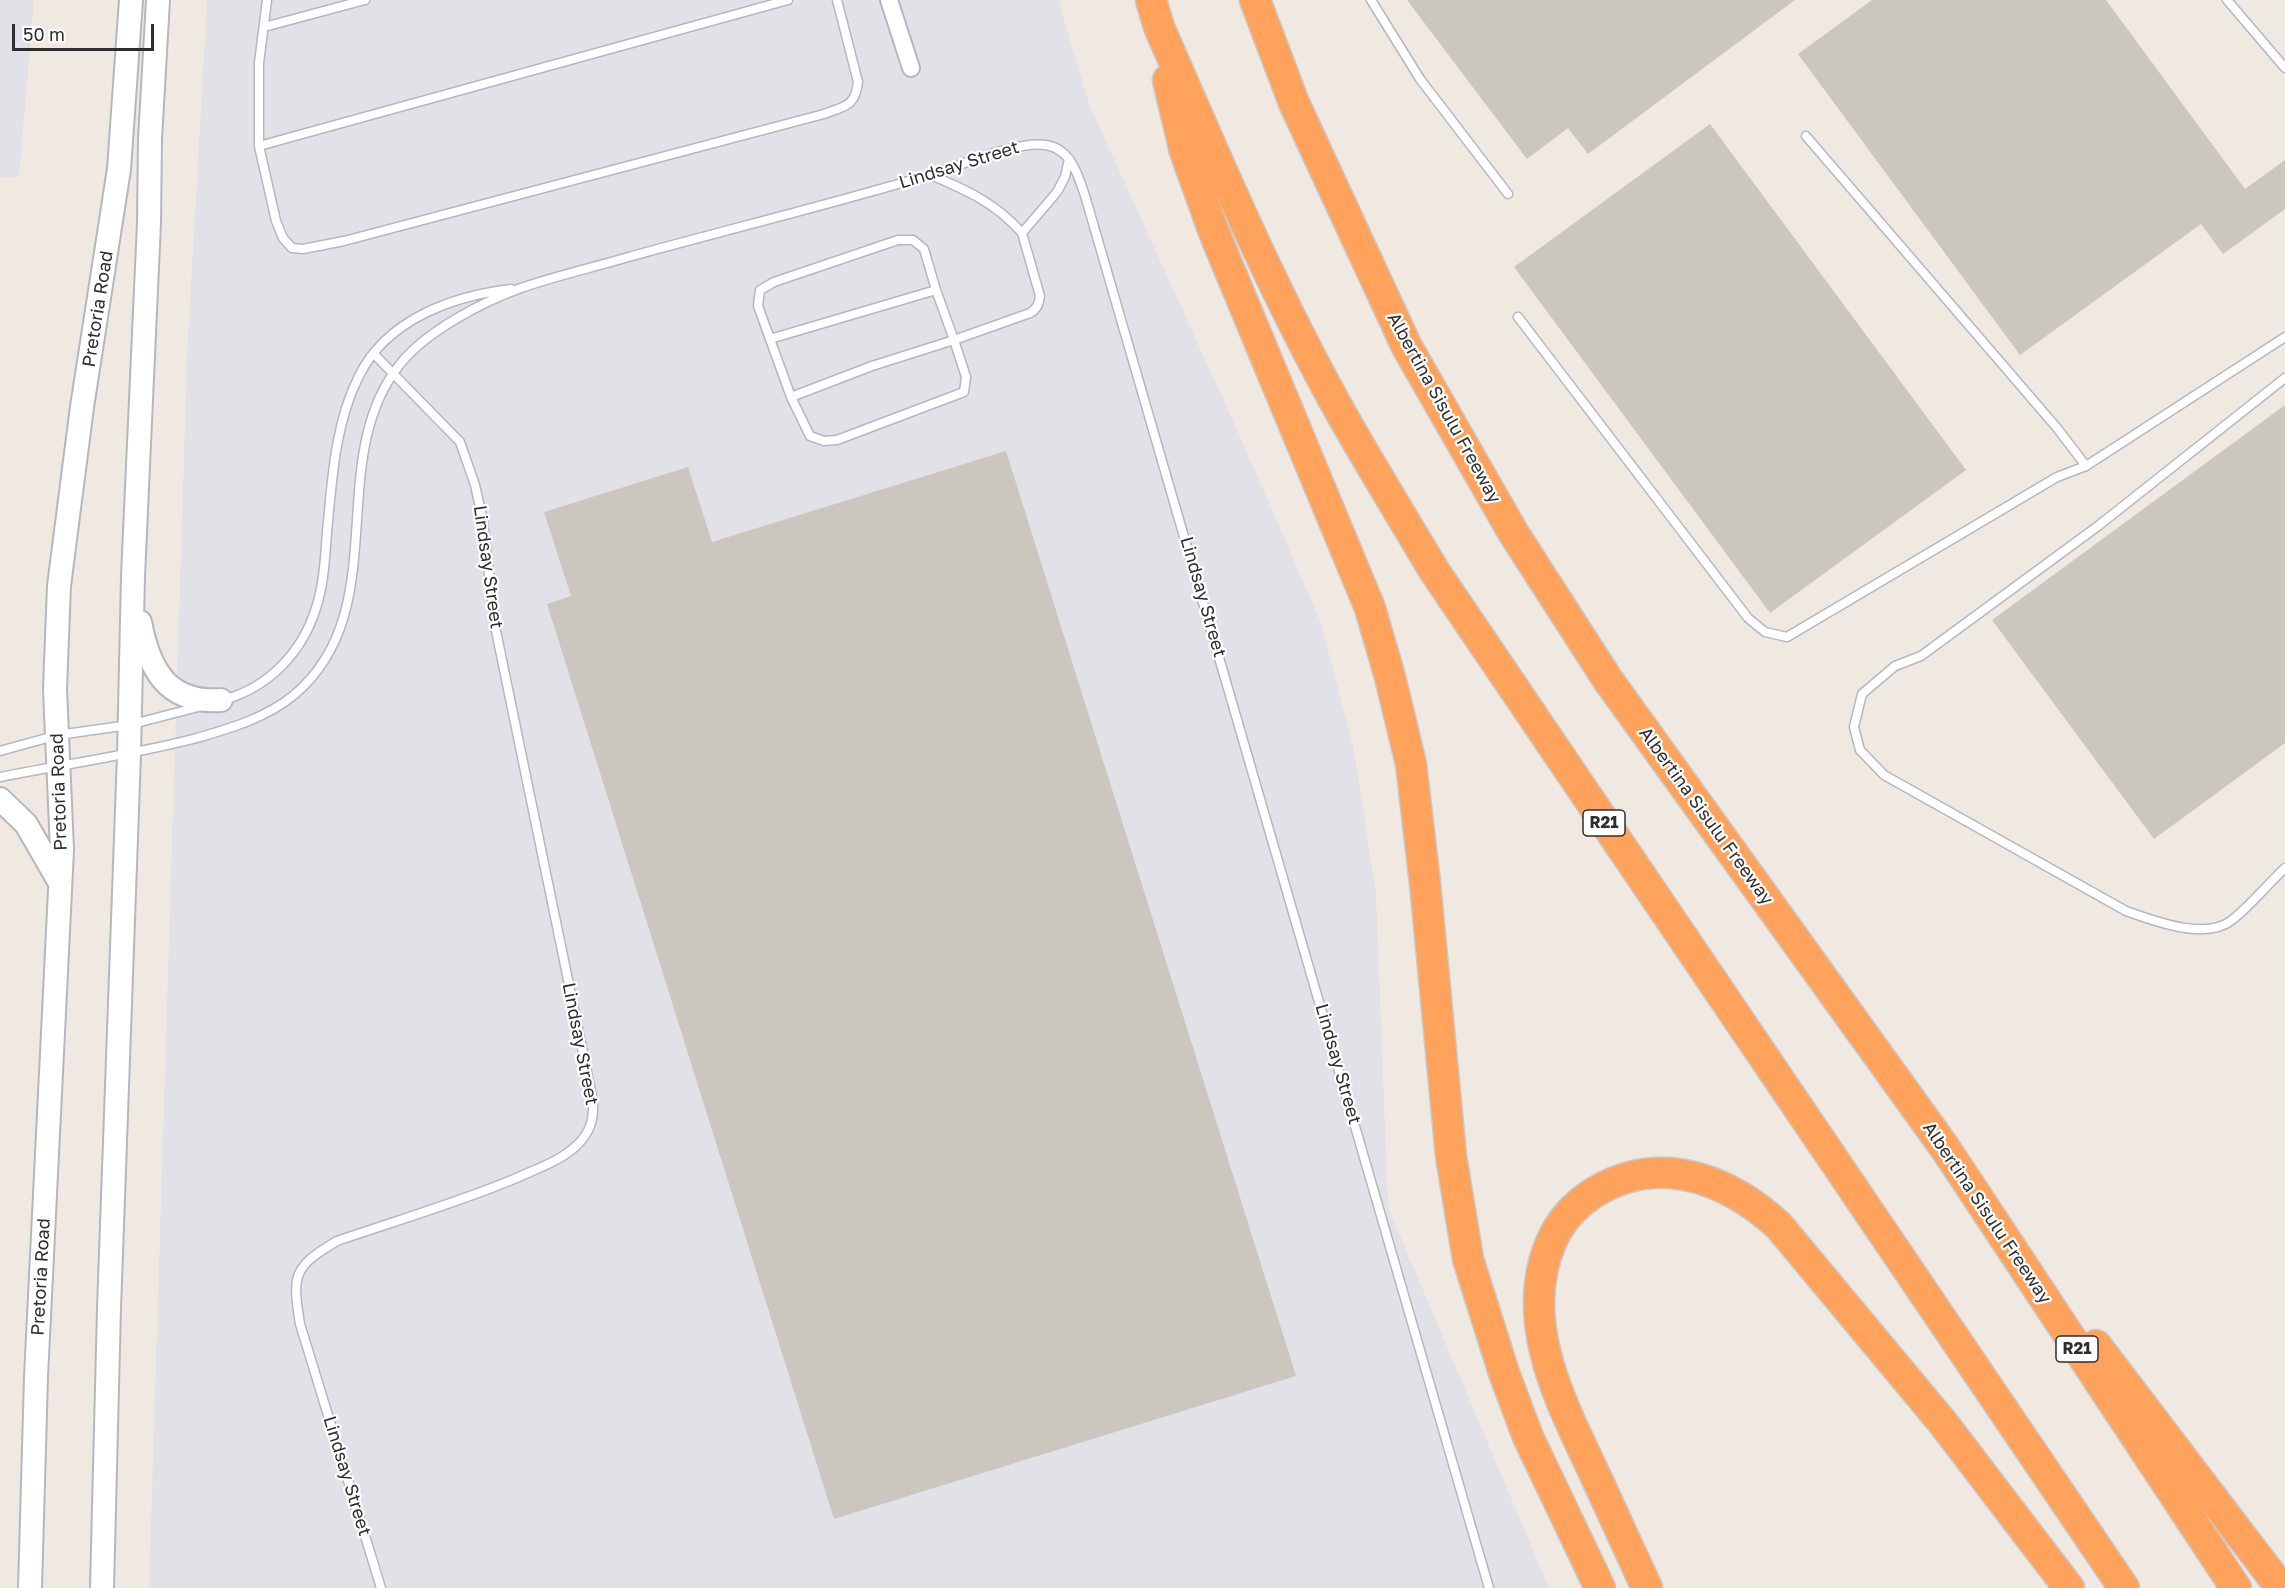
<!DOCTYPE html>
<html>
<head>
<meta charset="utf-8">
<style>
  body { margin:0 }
  #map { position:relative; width:2285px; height:1588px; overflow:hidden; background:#efe9e1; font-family:"Golos Text",sans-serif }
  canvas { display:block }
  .scale { position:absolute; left:12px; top:24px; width:142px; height:27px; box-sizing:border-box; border:3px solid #2e2e2e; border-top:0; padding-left:8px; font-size:18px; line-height:21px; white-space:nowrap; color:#2e2e2e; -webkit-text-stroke:4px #fff; paint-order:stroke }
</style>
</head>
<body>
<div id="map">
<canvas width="2285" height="1588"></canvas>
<div class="scale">50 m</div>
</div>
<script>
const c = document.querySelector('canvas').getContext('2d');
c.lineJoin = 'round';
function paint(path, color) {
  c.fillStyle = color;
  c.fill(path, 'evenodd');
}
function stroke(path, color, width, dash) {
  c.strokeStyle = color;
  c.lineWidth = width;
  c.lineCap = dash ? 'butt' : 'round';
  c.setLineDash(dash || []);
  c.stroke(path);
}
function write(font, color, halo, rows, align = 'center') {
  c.font = font + ' "Golos Text",sans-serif';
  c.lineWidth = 4.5;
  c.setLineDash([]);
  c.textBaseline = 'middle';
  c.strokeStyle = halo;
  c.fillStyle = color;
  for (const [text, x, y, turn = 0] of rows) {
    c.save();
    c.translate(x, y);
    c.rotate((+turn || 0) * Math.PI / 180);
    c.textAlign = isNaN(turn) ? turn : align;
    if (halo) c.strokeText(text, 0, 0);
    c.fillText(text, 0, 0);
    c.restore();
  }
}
paint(new Path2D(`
  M0,0H34L19,177L0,178Z
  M207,0H1058L1089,104L1247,452L1321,623L1353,746L1376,892L1388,1207L1549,1588H149L187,357Z`), '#e3e1e8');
paint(new Path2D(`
  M1407,0H1795L1588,154L1568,128L1527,159Z
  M1872,0H2106L2245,189L2285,160V209L2223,254L2201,224L2020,355L1798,54Z
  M1710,124L1966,470L1770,613L1514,267Z
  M2285,405V743L2154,839L1992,620Z
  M1006,451L1296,1376L834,1519L547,604L571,596L544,512L688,467L712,542Z`), '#cbc7bf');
const service = new Path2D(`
  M267,0L259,63V146L276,221L283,238L292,248L303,249L344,241L824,114C845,106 855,107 858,82L837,0
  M1371,0L1420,79L1508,194
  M2227,0L2285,68
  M264,27L365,0
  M1806,136L2057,428L2086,466L2285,337
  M259,146L788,0
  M931,175C966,190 996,203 1022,233L1057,192L1065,177L1069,159
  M936,290L924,249L913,240H898L774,282L760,290L758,306L791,397L810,436L824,441L837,440L964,392L966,377L954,340L1030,313C1037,309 1039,304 1040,296L1022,233
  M1518,317L1748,618L1765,632L1787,637L2057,477L2086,466
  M770,339L936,290L954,340L872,366L791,397
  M374,354L460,442L475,485L483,521L495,626L593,1101C594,1120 590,1133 576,1146C560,1161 538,1168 519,1177C460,1202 398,1220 337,1241C293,1267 292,1275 300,1324L381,1588
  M2285,378L2098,526L1921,656L1895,666L1862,694L1854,727L1860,750L1884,775L2126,911C2154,921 2206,941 2232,920C2251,905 2267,885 2285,868
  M223,700C268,688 302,653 316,608C324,584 325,557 327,532C332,480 335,423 359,376C387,319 453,296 511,289
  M0,751L58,735L129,725L202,706
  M0,777C66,764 132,755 197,738C231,728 266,718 294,695C396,609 322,459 401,363C427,331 482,302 521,288C555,276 591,268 625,258C726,230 828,205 929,175C958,167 1018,140 1046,145C1072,149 1079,178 1086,199L1489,1588`);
const minor = new Path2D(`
  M889,0L911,68`);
const secondary = new Path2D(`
  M140,622C149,669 167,704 221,700
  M0,799L26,824L60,883
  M30,1588L36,1377L62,850L55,689L59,586L82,407L119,169L131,0
  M102,1588L109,1308L129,754L133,576L149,223L150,139L158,0`);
const motorway = new Path2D(`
  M1151,0L1159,27C1216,158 1272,290 1342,415C1372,468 1404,520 1435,572L2124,1588
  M1255,0L1294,103L1407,347L1514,534L1608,680L1945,1148L2236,1588
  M1168,80L1185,152L1215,235L1370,608L1390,677L1411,764L1425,883L1451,1156L1468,1259L1504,1373L1528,1437L1600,1588
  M2096,1345L2281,1588
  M1647,1588C1630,1551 1613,1514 1596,1477C1562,1404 1516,1321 1552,1240C1566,1209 1594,1188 1626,1178C1682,1161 1738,1188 1779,1226L1943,1423L2069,1588`);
stroke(service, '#b4b7c1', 11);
stroke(minor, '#b4b7c1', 20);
stroke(secondary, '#b4b7c1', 26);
stroke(motorway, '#c9c9c9', 33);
stroke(service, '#fff', 8);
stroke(minor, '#fff', 16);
stroke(secondary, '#fff', 22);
stroke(motorway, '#ffa35c', 30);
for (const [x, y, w] of [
  [1604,823,42],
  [2077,1349,42]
]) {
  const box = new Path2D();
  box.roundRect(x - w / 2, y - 13, w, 26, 4.5);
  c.fillStyle = '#fff';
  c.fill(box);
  stroke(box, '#2e2e2e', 1.5);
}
write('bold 16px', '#2e2e2e', null, [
  ["R21",1604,823],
  ["R21",2077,1349]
]);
write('18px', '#2e2e2e', '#fff', [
  ["Lindsay Street",959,165,-17],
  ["Pretoria Road",98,309,-81],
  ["Albertina Sisulu Freeway",1444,408,61],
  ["Lindsay Street",488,567,82],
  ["Lindsay Street",1203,597,74],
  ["Pretoria Road",59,792,-92],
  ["Albertina Sisulu Freeway",1706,816,54],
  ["Lindsay Street",580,1044,79],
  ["Lindsay Street",1338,1064,74],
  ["Albertina Sisulu Freeway",1987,1213,56],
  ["Pretoria Road",41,1277,-87],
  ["Lindsay Street",347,1476,73]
]);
</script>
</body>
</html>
